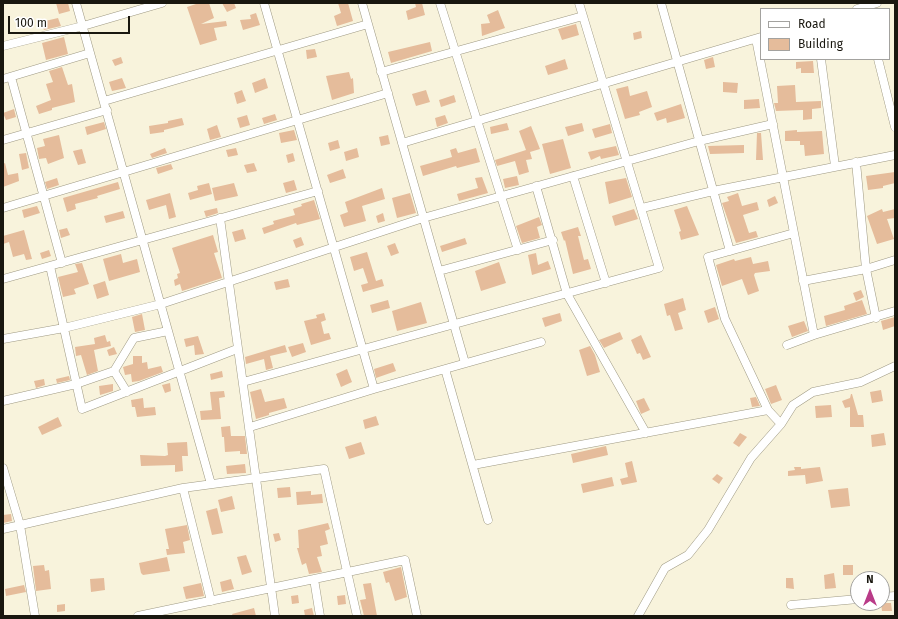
<!DOCTYPE html>
<html>
<head>
<meta charset="utf-8">
<style>
  body { margin:0 }
  #map { position:relative; width:898px; height:619px; overflow:hidden; background:#f8f3dc; font-family:"Fira Sans",sans-serif }
  canvas { display:block }
  .frame { position:absolute; inset:0; border:4px solid #19170f; pointer-events:none }
  .legend { position:absolute; left:760px; top:8px; width:130px; height:52px; box-sizing:border-box; background:#fff; border:1px solid #a3a29f; margin:0; padding:5px 7px; list-style:none; font-size:12px; color:#19170f }
  .legend li { display:flex; align-items:center; gap:8px; height:20px }
  .legend b { width:20px; border:1px solid #a3a29f }
  .north { position:absolute; left:850px; top:571px; width:40px; height:40px; box-sizing:border-box; background:#fff; border:1px solid #a3a29f; border-radius:50%; rotate:0deg; font-size:11px; font-weight:700; line-height:16px; text-align:center; color:#19170f }
  .north::after { content:''; display:block; margin:auto; width:14px; height:18px; background:#b93b88; clip-path:polygon(50% 0,100% 100%,50% 72%,0 100%) }
  .scale { position:absolute; left:8px; top:16px; width:122px; height:18px; box-sizing:border-box; border:2px solid #19170f; border-top:0; padding-left:5px; font-size:12px; line-height:14px; white-space:nowrap; color:#19170f; -webkit-text-stroke:3px #fff; paint-order:stroke }
</style>
</head>
<body>
<div id="map">
<canvas width="898" height="619"></canvas>
<div class="frame"></div>
<ul class="legend">
<li><b style="height:5px;background:#fff"></b>Road</li>
<li><b style="height:11px;background:#e5bc9b"></b>Building</li>
</ul>
<div class="north">N</div>
<div class="scale">100 m</div>
</div>
<script>
const c = document.querySelector('canvas').getContext('2d');
c.lineJoin = 'round';
function paint(path, color) {
  c.fillStyle = color;
  c.fill(path, 'evenodd');
}
function stroke(path, color, width, dash) {
  c.strokeStyle = color;
  c.lineWidth = width;
  c.lineCap = dash ? 'butt' : 'round';
  c.setLineDash(dash || []);
  c.stroke(path);
}
paint(new Path2D(`
  M56,3H68L70,11L59,14Z
  M199,3H209L214,18L201,24L226,21L227,26L214,28L217,40L200,45L187,7Z
  M222,3H234L236,8L227,12Z
  M338,3H348L353,21L337,26L334,16L341,13Z
  M415,3H422L425,15L408,20L406,11L416,7Z
  M498,10L505,28L482,36L481,24L490,23L487,15Z
  M256,13L260,25L243,30L240,20L251,19L250,15Z
  M58,18L61,26L44,30L41,22Z
  M576,24L579,35L562,40L558,29Z
  M641,31L642,38L634,40L633,33Z
  M64,37L68,54L46,60L42,43Z
  M430,42L432,51L391,63L388,52Z
  M315,49L317,57L307,59L306,50Z
  M121,57L123,63L115,66L112,60Z
  M713,57L715,67L706,69L704,60Z
  M565,59L568,69L548,75L545,66Z
  M813,61L814,73H801V68L796,69V62Z
  M62,67L68,85L72,84L75,102L52,108V110L39,114L36,106L51,100L46,84L53,82L49,71Z
  M349,72L351,79L353,78L354,93L332,100L326,76Z
  M122,78L126,88L112,91L109,82Z
  M265,78L268,88L255,93L252,83Z
  M723,82L738,83L737,93L723,92Z
  M795,85L796,102L821,101V108L812,109V119L803,120V110L776,111L774,103H778L777,86Z
  M628,86L630,96L647,91L652,107L639,112L640,115L625,119L616,89Z
  M242,90L246,101L237,104L234,93Z
  M426,90L430,102L416,106L412,94Z
  M454,95L456,102L441,107L439,100Z
  M759,99L760,108L744,109V100Z
  M681,104L685,118L667,123L666,118L657,121L654,113Z
  M14,109L16,117L6,120L3,113Z
  M275,114L277,120L264,124L262,118Z
  M247,115L250,125L240,128L237,118Z
  M445,115L448,123L437,127L435,118Z
  M182,118L184,125L164,130V132L150,134L149,126L168,123V121Z
  M104,122L106,129L87,135L85,127Z
  M507,123L509,130L491,134L490,127Z
  M582,123L584,131L568,136L565,127Z
  M610,124L612,133L595,138L592,129Z
  M217,125L221,137L210,140L207,129Z
  M531,126L540,149L530,152L532,159L526,160L529,172L519,175L515,161L497,166L495,160L526,150L519,131Z
  M294,130L297,140L281,143L279,133Z
  M797,130V132L822,131L824,154L805,156L804,145H800V141H785V131Z
  M757,133H761L763,160H756Z
  M59,135L64,158L48,164L46,158L39,159L37,148L45,146L43,139Z
  M388,135L390,144L381,146L379,137Z
  M563,139L571,168L550,174L542,144Z
  M338,140L340,148L330,151L328,143Z
  M744,145V153L710,154L708,146Z
  M616,146L619,155L601,159L600,156L591,160L588,152Z
  M165,148L167,153L152,158L150,154Z
  M236,148L238,155L228,157L226,150Z
  M357,148L359,157L346,161L344,152Z
  M456,148L458,153L476,148L480,162L457,168L456,166L423,176L420,166L452,157L450,150Z
  M82,149L86,163L78,165L73,151Z
  M26,153L29,168L22,170L19,154Z
  M293,153L295,161L288,163L286,155Z
  M5,163L8,175L18,173L19,181L3,187V164Z
  M254,163L257,171L247,173L244,165Z
  M171,164L173,169L158,174L156,168Z
  M343,169L346,178L330,183L327,175Z
  M895,172V183L883,186V188L868,190L866,176Z
  M517,176L519,185L505,188L503,179Z
  M482,177L488,193L459,201L457,194L478,188L475,178Z
  M57,178L59,185L47,189L45,182Z
  M626,178L632,197L609,204L605,182Z
  M294,180L297,190L286,193L283,183Z
  M118,182L120,189L97,196L98,198L75,204L76,209L67,212L63,198Z
  M209,183L212,194L190,200L188,193L198,190L197,186Z
  M234,183L238,196L215,201L212,188Z
  M382,188L385,199L362,206L366,221L344,227L340,215L348,212L345,202Z
  M170,193L176,217L169,219L166,205L149,210L146,200Z
  M410,193L416,213L397,218L392,198Z
  M738,193L742,206L757,202L759,210L743,215L749,233L756,231L758,237L736,243L722,203L729,201L727,197Z
  M775,196L778,203L769,207L767,200Z
  M314,200L320,219L297,225L296,223L264,234L262,228L274,224L273,221L295,215L293,209L302,206L301,204Z
  M37,206L40,213L24,218L22,210Z
  M687,206L699,235L681,240L679,232L681,231L674,210Z
  M217,208L218,213L206,217L204,211Z
  M634,209L638,219L615,226L612,216Z
  M882,209L883,212L895,209V218L887,219L894,239L877,244L867,216Z
  M123,211L125,218L106,223L104,216Z
  M383,213L385,221L378,223L376,216Z
  M539,217L542,225L537,227L540,238L522,243L516,226Z
  M578,227L581,236H578L584,260L588,259L591,269L573,274L565,240L564,241L561,232Z
  M67,228L70,235L61,238L59,230Z
  M243,229L246,239L235,242L232,232Z
  M24,230L32,259L26,260L24,254L13,257L9,242L3,244V236Z
  M213,235L218,252L214,253L222,278L182,291L180,284L175,286L174,280L178,278L177,274L180,273L172,248Z
  M301,237L304,245L296,248L293,240Z
  M465,238L467,244L442,252L440,246Z
  M395,243L399,253L391,256L387,246Z
  M49,250L51,256L42,259L40,253Z
  M367,252L376,281L382,279L384,286L363,292L361,285L368,283L363,268L354,271L350,257Z
  M536,253L538,265L548,261L551,269L532,275L528,255Z
  M121,254L123,263L137,259L140,272L109,281L103,259Z
  M751,257L753,264L768,261L770,271L755,273L754,275L759,291L748,295L742,279L722,286L716,265L734,259L735,261Z
  M499,262L506,283L481,291L475,271Z
  M82,263L89,284L74,289L76,294L63,297L58,277L78,272L75,264Z
  M288,279L290,287L276,290L274,282Z
  M105,281L109,295L97,299L93,285Z
  M861,290L864,297L856,301L853,293Z
  M683,298L686,310L678,313L683,329L675,331L670,315L667,316L664,304Z
  M388,300L390,308L372,313L370,305Z
  M862,300L867,314L826,326L824,316L845,310L844,306Z
  M421,302L427,323L397,331L392,311Z
  M715,307L719,319L708,323L704,311Z
  M324,313L326,320L321,322L324,334L329,333L331,339L311,345L304,321L317,318L316,315Z
  M560,313L562,321L545,327L542,318Z
  M142,314L145,330L135,332L132,317Z
  M895,317V326L883,330L881,321Z
  M804,321L808,331L792,337L788,326Z
  M620,332L623,339L604,348L599,340Z
  M105,335L107,342L110,341L111,346L94,350L98,371L87,375L81,355L76,356L75,347L95,344L94,338Z
  M641,335L651,357L643,360L640,353L637,354L631,340Z
  M198,336L204,354L195,355L194,345L186,347L184,339Z
  M303,343L306,352L292,357L288,347Z
  M285,345L287,352L270,356L273,368L266,370L264,359L246,364L245,357Z
  M590,346L595,355L600,372L587,376L579,350Z
  M114,347L117,354L109,356L107,350Z
  M133,356H142V363L147,362L148,369L161,366L163,372L139,381L132,382L131,374L125,375L123,367L133,364Z
  M393,363L396,371L376,378L374,369Z
  M347,369L352,382L341,387L336,374Z
  M222,371L223,377L211,380L210,374Z
  M69,376L70,380L57,383L56,379Z
  M44,379L45,385L36,388L34,381Z
  M170,383L171,391L165,393L162,385Z
  M113,384V391L100,395L99,386Z
  M776,385L782,400L771,404L765,389Z
  M261,389L265,402L284,398L287,408L269,413V415L256,419L250,392Z
  M881,390L883,401L872,403L870,392Z
  M224,391L225,397L219,398L221,419L201,420L200,411L212,410L210,392Z
  M851,394H852L858,415H863L864,427H850V407L845,408L842,401L850,398Z
  M756,397L760,406L752,407L750,398Z
  M143,398L144,408L155,407L156,415L137,417L135,407H132L131,400Z
  M644,398L650,410L641,414L636,401Z
  M831,405L832,417L816,418L815,406Z
  M376,416L379,425L365,429L363,420Z
  M58,417L62,426L42,435L38,427Z
  M230,426L231,436H245L247,454H240V451L225,452L224,437H222L221,427Z
  M740,433L747,437L739,447L733,443Z
  M884,433L886,445L872,447L871,435Z
  M187,442L188,456H182L183,471L175,472V465L141,466L140,455L165,456L168,455L167,443Z
  M361,442L365,454L349,459L345,447Z
  M606,446L608,455L573,463L571,454Z
  M632,461L637,482L622,485L620,479L628,477L625,463Z
  M245,464L246,473L227,474L226,466Z
  M794,467H801V469L820,467L823,481L806,484L805,475L788,476V471L795,470Z
  M717,474L723,478L719,484L712,479Z
  M612,477L614,486L583,493L581,484Z
  M290,487L291,497L278,498L277,488Z
  M848,488L850,506L831,508L828,490Z
  M311,491V495L322,494L323,503L297,505L296,492Z
  M232,496L235,509L221,512L218,500Z
  M217,508L223,533L212,535L206,511Z
  M11,514L12,521L3,523V515Z
  M328,523L330,529L325,531L328,544L320,546L322,556L317,557L322,572L309,574L306,563L302,565L297,548H299L298,530Z
  M187,525L190,540L183,542L185,553L167,555L166,549H169L165,529Z
  M279,533L281,540L275,542L273,534Z
  M246,555L252,572L242,575L237,557Z
  M167,557L170,571L143,575L141,573L139,563Z
  M44,565L45,571L49,570L51,589L36,591L33,566Z
  M843,565H853V575H843Z
  M401,567L407,597L395,601L389,582L386,583L383,572Z
  M834,573L836,588L825,589L824,575Z
  M104,578L105,590L91,592L90,579Z
  M786,578H793L794,589L786,588Z
  M231,579L234,589L222,592L220,582Z
  M201,583L204,596L186,599L183,587Z
  M371,583L377,616H364L360,600L366,599L363,584Z
  M24,585L26,592L6,596L5,589Z
  M298,595L299,603L292,604L291,596Z
  M345,595L346,604L338,605L337,596Z
  M881,603H891L892,611H882Z
  M65,604V611L57,612V605Z
  M254,608L256,616H233L232,614Z
  M312,608L314,616H305L304,610Z`), '#e5bc9b');
const minor = new Path2D(`
  M76,3L211,484
  M264,3L374,389
  M362,3L465,363
  M440,3L518,250
  M661,3L730,251
  M857,9L877,3
  M756,39L814,335
  M3,46L83,26L162,3
  M821,59L835,166
  M878,59L895,127
  M381,72L583,16
  M11,77L62,263
  M3,79L90,53
  M104,101L368,24
  M3,140L107,110
  M402,143L761,37
  M856,162L866,269L876,318
  M573,176L606,283
  M536,186L567,294L646,433
  M3,208L388,93
  M642,208L713,191L895,155
  M220,218L275,616
  M50,266L82,409L237,349
  M439,271L553,240
  M3,279L318,191
  M803,281L866,269L895,260
  M3,339L64,328L161,304L423,218L699,141L773,124
  M787,345L814,335L895,311
  M445,369L488,520
  M114,371L127,392
  M243,382L659,268L579,3
  M3,401L76,384L114,371L134,338L168,331
  M781,424L768,410L725,319L708,257L794,233
  M250,427L374,389L541,342
  M473,465L768,410
  M3,468L20,525L35,616
  M183,488L211,601
  M3,529L183,488L324,469L357,616
  M314,579L320,616
  M882,597L895,596
  M791,605L858,599
  M138,616L405,560L417,616
  M638,616L665,568L688,555L708,530L751,458L781,424L793,405L813,392L861,382L895,366`);
stroke(minor, '#9f9a84', 9);
stroke(minor, '#fff', 8);
</script>
</body>
</html>
